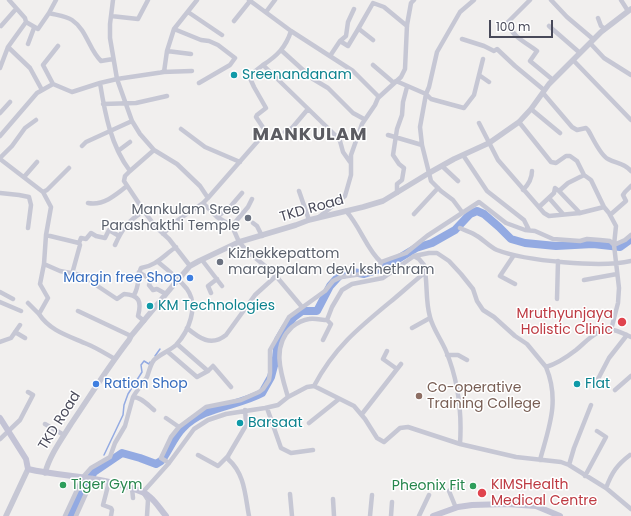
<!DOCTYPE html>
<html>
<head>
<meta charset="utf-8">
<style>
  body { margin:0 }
  #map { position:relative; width:631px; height:516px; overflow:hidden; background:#f1efee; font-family:Poppins,sans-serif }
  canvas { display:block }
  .scale { position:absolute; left:489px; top:20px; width:64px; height:18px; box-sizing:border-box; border:2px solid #484959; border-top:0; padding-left:5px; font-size:12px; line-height:14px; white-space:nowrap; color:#484959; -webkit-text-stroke:3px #fff; paint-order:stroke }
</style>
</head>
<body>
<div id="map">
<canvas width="631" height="516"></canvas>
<div class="scale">100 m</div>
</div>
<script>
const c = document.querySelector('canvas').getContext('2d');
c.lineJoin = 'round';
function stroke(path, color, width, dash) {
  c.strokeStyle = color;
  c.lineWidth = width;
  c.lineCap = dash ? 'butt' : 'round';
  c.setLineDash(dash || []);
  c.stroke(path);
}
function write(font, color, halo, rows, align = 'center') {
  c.font = font + ' Poppins,sans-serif';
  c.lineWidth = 3;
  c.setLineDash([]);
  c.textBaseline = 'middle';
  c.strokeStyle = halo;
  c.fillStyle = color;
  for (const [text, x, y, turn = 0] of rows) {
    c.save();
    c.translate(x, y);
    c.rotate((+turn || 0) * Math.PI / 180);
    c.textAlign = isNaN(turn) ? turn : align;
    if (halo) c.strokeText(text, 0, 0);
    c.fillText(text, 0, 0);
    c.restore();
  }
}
stroke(new Path2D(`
  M155,356L160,349
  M104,455L123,415L124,405L128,394L142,372L141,365L144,361L149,364L150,362`), '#93aae2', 1.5);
stroke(new Path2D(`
  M164,457C170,448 175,436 183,428C204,406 236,407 262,393L271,377L276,358L278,340L285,328L294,317L302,311H317L330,286L339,276L353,272L364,274L383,268L416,248L432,243L455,230L470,214L477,211L484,214L499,227L511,239L525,243L556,246L593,244L620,247L631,239
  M70,516L78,498L94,472L122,453L140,458L156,464L161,461`), '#93aae2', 8);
stroke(new Path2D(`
  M56,0L49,13C56,15 66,16 72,20C87,30 89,50 101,61L113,59
  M249,0L291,31L353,71L378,96V98L375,105L362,124L351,155V175L345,196L319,217
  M530,0L507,23C513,37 525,42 537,51L530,61L553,80
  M551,0L567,17L593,39
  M621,0L628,11
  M188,12L222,35
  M266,12L275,0
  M111,16L138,19L148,0
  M598,18L601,26L605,29
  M234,21L250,1
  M26,22L38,29L49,13
  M1,26L16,9
  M549,26L580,53
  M174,29L201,40L209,41L218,45L235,58L230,65L199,83
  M359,29L373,40
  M291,31C286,47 277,56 263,65L335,135L340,141L343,152L350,162
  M462,39L484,46L494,51L497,49L515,66L544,90
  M340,41L346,36L348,22L354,9
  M590,43L604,58L631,75
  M28,44L34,28
  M8,47L30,68L42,90
  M281,50L313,79L328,88L353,113L364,119
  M167,51L191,54
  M330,56L340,41L348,46L357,31L373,3L384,7L407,26
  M573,60L631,120
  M373,65L394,83
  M0,68L8,47L26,22L25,18L9,0
  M162,72L192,71
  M479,75L489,82
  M396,81L426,94L431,99L464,108L474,95L483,59
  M100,83L117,79L110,38V24L113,0
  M53,84L43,65L58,46
  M543,93L572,127L577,130L586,128L588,130C593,138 600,155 608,159C617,164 623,162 631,171
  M378,98L401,77L405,69L407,25L411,3L414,0
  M103,104L136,103L167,96
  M531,109L560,133
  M0,113L10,102
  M132,121L117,79L164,72L167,51L174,29L197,0
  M519,122L551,162L556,163L566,156H570L577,161L584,175L591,180L604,207L609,213L616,226L614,245L619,288L618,303L611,330
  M479,123L498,160L544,213L549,216L580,213L604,207
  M181,129L205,147L240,162
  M285,132L292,128L308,109
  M388,135L422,145
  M0,136L37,93L53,84L72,92L100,83C105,114 111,146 130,171L125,176L124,181L146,214L156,227L169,239L190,266
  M82,146L86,142L132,121L140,134L154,150L177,164L200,186L208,198L203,203L217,217L232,226L239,242L247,251L265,266L276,276L255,295L226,335C211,347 199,338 187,328
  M118,151L130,142
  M463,155L487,191L524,220L529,230
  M0,158L12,146L25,128L36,120
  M0,159L43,192L51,207L46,235L44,264L40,284L48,298L39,314C50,331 69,336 87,344C97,348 106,354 115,359
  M442,166L458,181
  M130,171L154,150
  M24,177L37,162
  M523,190C528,185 532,179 532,171
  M299,191L309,220
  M559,191L580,213
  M43,192L47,190L69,168
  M0,193L19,195L29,197L31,205L28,228
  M397,193V184L402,180L404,168L399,164L393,155L397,129L402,115L403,102L407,87
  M208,198L264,134V129L256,117L257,115L266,108L254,87L249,76L263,65
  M549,198L563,214
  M88,203C103,206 116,195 127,186
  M539,207L554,193L555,188L559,191L568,183L584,175
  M346,211C360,226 367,250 381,262L406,253L427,236L479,202L506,223L525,230L535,231L553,239L580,241L587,239L600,240L610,241L614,245
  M462,212L453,200L441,191L431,181L422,145L420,127L426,94L429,87L437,52L460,12L474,0
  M414,214L438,188
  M610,215L626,201L623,195L625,192L631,186
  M217,217L230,207L242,193
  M253,223L257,226L262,236
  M232,226L248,207L252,199
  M460,228C466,231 472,232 477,236C484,240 490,247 497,250C525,261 602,268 631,261
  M163,234L175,222L203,203
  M46,235L79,243L80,245L72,274
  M79,243L81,238L86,239L91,233L96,236L105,238L109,230L119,236
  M115,245C122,229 129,220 144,211
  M614,245L625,240L631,235
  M514,255L500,276L515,284
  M414,256L419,259L424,265C428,282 425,300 430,317C433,329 441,339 446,351C458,380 462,413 460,444
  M202,260L222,286
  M44,264L60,271L81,275L117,299L124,294C139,295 142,301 138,316L144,321
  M139,272L151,280L149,285L153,290L157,289L166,294
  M276,276L302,307
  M584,280L617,274
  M0,292L13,299
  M211,293L208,286L217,279
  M134,295C140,285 137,276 141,268C156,266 164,255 176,247
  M557,299L558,261
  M0,302L21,311
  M28,303L39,314
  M78,311L131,336
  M412,328L430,318
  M15,332L25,338
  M323,340L331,324L327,320
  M0,342L11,338L20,325
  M177,344L208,371L213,366L231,387
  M387,351L383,359L397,369
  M168,352L197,377L208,371
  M447,355H458L467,360
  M598,379L609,358L627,335
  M314,386C335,346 361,326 395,298C406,289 415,280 426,272
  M615,390L631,376
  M133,397C137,390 143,384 147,377C149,372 150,365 154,360C157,356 171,350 176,345C189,331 199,306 187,289C179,279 168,270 158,262
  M288,397L307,387L314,386L354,406L365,419L377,438L384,442L400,428L408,427L460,444L516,457L561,462L569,465L606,488L631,509
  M267,408L281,448L291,453L313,450
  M245,410L246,422L245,427L228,456V459C245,474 245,495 249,516
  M362,414L401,364
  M166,418L179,427
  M309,423L339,399
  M45,424L64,435
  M0,439L20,420L33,395L28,392
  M198,455L218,466L228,456
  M540,460C549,427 560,401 546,367
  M169,463L161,458L171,437L179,427L206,407L241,400L259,392L263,389L269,380L270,373V350L289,317L325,291L333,281L341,277L369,273L380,266L381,262
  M569,465L574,448L591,405
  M585,476L606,437L597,431
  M109,482L103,505L111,508L112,510L111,516
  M453,487L449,491L456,508
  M132,488L133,498
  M606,488C612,472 617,465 630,455
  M290,494L292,516
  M333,499L334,516
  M65,516L83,477L91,468L110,457L115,443L125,426L133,397C141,397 148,405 154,410
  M76,516L93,478
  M147,516L148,500L143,492L169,463L194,429L208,420L226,414L265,408L278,405L288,397C281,374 271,346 292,327C297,323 302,320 309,319C315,318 322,320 327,320L332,307L342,290L352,284L383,278L414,256L429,253H437L449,261L461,274L473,289L477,301L483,310L494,317L515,336L527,344L546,367C556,364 567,357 576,350C587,341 597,328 613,330C619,331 625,334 631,337
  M370,516L372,495
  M391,516L392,502
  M419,516L429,495`), '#c6c7d4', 4.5);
stroke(new Path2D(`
  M45,473C50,455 61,440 71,424C90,396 108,367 129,340L131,336L176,282L190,266L199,261L239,242L296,225L309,220L363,207L383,201L429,173L454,159L489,143L519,122L531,109L549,84L601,32L631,9
  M6,516L28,469`), '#c6c7d4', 5.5);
stroke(new Path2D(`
  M0,418L26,459L28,469C62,477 98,476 131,488C138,490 145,492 150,497C156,502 161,510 166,516
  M433,516L458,507L472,505L507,504L536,506L560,516`), '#c3c3d5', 6);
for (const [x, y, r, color] of [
  [234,75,4,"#0f9aa8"],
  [248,218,4,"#6b7280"],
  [220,262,4,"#6b7280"],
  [190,278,4,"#3f7fe0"],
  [150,306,4,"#0f9aa8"],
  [622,322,5,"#e0444e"],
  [96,384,4,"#3f7fe0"],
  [577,384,4,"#0f9aa8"],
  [419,396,4,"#8d6e63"],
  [240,423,4,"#0f9aa8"],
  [63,485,4,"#2e9e5b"],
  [473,486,4,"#2e9e5b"],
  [482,493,5,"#e0444e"]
]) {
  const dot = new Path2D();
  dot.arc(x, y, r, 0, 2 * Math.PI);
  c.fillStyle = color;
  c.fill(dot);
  stroke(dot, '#fff', 1.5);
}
write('14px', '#0d838f', '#fff', [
  ["Sreenandanam",242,75],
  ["KM Technologies",158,306],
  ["Flat",585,384],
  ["Barsaat",248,423]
], 'left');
write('14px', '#484959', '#fff', [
  ["TKD Road",312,209,-16],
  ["TKD Road",60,421,-58]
]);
write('14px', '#5b616d', '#fff', [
  ["Mankulam Sree",240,210],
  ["Parashakthi Temple",240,226],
  ["Kizhekkepattom",228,254,"left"],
  ["marappalam devi kshethram",228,270,"left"]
], 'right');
write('14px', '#366cbe', '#fff', [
  ["Margin free Shop",182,278],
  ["Ration Shop",104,384,"left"]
], 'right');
write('14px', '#be3a42', '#fff', [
  ["Mruthyunjaya",613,314],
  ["Holistic Clinic",613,330],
  ["KIMSHealth",491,485,"left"],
  ["Medical Centre",491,501,"left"]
], 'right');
write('14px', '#785e54', '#fff', [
  ["Co-operative",427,388],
  ["Training College",427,404]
], 'left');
write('14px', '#27864d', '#fff', [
  ["Tiger Gym",71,485],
  ["Pheonix Fit",465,486,"right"]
], 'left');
c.letterSpacing = '1px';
write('bold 18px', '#5c5c62', '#fff', [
  ["MANKULAM",310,135]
]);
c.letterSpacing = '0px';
</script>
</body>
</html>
